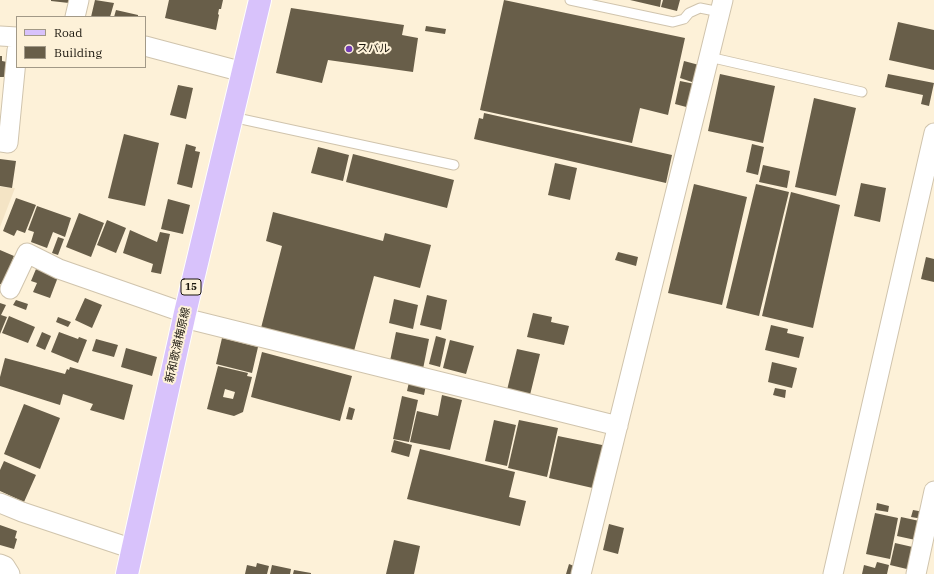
<!DOCTYPE html>
<html>
<head>
<meta charset="utf-8">
<style>
  body { margin:0 }
  #map { position:relative; width:934px; height:574px; overflow:hidden; background:#fdf1d8; font-family:"IBM Plex Serif",serif }
  canvas { display:block }
  .legend { position:absolute; left:16px; top:16px; width:130px; height:52px; box-sizing:border-box; background:#fdf1d8; border:1px solid #a29987; margin:0; padding:5px 7px; list-style:none; font-size:12px; color:#1a160d }
  .legend li { display:flex; align-items:center; gap:8px; height:20px }
  .legend b { width:20px; border:1px solid #a29987 }
</style>
</head>
<body>
<div id="map">
<canvas width="934" height="574"></canvas>
<ul class="legend">
<li><b style="height:5px;background:#d8c2fb"></b>Road</li>
<li><b style="height:11px;background:#685e49"></b>Building</li>
</ul>
</div>
<script>
const c = document.querySelector('canvas').getContext('2d');
c.lineJoin = 'round';
function paint(path, color) {
  c.fillStyle = color;
  c.fill(path, 'evenodd');
}
function stroke(path, color, width, dash) {
  c.strokeStyle = color;
  c.lineWidth = width;
  c.lineCap = dash ? 'butt' : 'round';
  c.setLineDash(dash || []);
  c.stroke(path);
}
function write(font, color, halo, rows, align = 'center') {
  c.font = font + ' "IBM Plex Serif","Noto Sans JP",serif';
  c.lineWidth = 4;
  c.setLineDash([]);
  c.textBaseline = 'middle';
  c.strokeStyle = halo;
  c.fillStyle = color;
  for (const [text, x, y, turn = 0] of rows) {
    c.save();
    c.translate(x, y);
    c.rotate((+turn || 0) * Math.PI / 180);
    c.textAlign = isNaN(turn) ? turn : align;
    if (halo) c.strokeText(text, 0, 0);
    c.fillText(text, 0, 0);
    c.restore();
  }
}
paint(new Path2D(`
  M0,187L15,188L0,227Z`), '#f4e4c5');
paint(new Path2D(`
  M51,0H78V4L51,1Z
  M95,0L114,3L110,17H91Z
  M169,0H223L221,9H219L218,14L219,15L216,30L165,18Z
  M504,0L685,38L668,115L640,108L632,143L480,110Z
  M630,0H661L660,7Z
  M663,0H680L677,11L661,7Z
  M291,8L404,25L402,35L418,38L413,72L328,60L322,83L276,73Z
  M116,10L138,15V17H114Z
  M898,22L934,30V70L889,60Z
  M426,26L446,29L445,34L425,31Z
  M0,56H2V61L7,62L6,77H0Z
  M684,61L699,65L695,83L680,78Z
  M720,74L775,86L763,143L708,131Z
  M888,74L934,83L929,106L921,104L923,95L885,87Z
  M680,81L695,84L690,108L675,104Z
  M178,85L193,88L186,119L170,115Z
  M814,98L856,108L836,196L795,187Z
  M484,113L672,155L666,183L474,139L479,118L483,119Z
  M124,134L159,143L145,206L108,198Z
  M186,144L196,147L195,151L200,152L192,188L177,184Z
  M752,144L764,147L758,175L746,172Z
  M318,147L349,155L343,181L311,173Z
  M353,154L454,180L447,208L346,182Z
  M0,159L16,161L12,188L0,186Z
  M555,163L577,168L570,200L548,195Z
  M763,165L790,171L787,188L759,182Z
  M861,183L886,188L880,222L854,216Z
  M694,184L747,197L722,305L668,293Z
  M756,184L789,192L759,316L726,308Z
  M791,192L840,205L813,328L762,316Z
  M16,198L36,205L25,233L17,230L14,236L3,231Z
  M168,199L190,205L183,234L161,229Z
  M37,206L71,218L65,237L53,232L47,248L31,242L34,232L28,230Z
  M273,212L383,241L385,233L431,245L420,288L374,276L354,351L261,328L282,246L266,241Z
  M79,213L104,223L91,257L66,247Z
  M107,220L126,228L116,253L97,245Z
  M130,230L157,242L160,232L170,234L161,274L151,272L153,264L123,253Z
  M58,237L64,239L58,255L52,253Z
  M0,250L14,256L3,285L0,284Z
  M618,252L638,257L636,266L615,260Z
  M926,257L934,259V282L921,279Z
  M36,269L58,277L50,298L33,292L37,283L31,281Z
  M427,295L447,300L441,330L420,325Z
  M85,298L102,305L92,328L75,320Z
  M394,299L418,305L413,329L389,323Z
  M16,300L28,304L26,310L13,305Z
  M0,303L6,305L1,315L7,317L0,334Z
  M533,313L552,317L551,322L569,326L564,345L527,337Z
  M9,316L35,327L28,343L2,333Z
  M58,317L71,322L68,327L56,322Z
  M771,325L788,329L787,333L804,337L799,358L765,350Z
  M42,332L51,336L45,350L36,346Z
  M59,332L78,339L79,337L87,340L78,363L51,352Z
  M396,332L429,339L423,369L390,361Z
  M436,336L446,339L440,367L429,364Z
  M222,338L258,347L252,373L216,364Z
  M96,339L118,345L114,357L92,351Z
  M450,340L474,346L466,374L443,368Z
  M126,348L157,357L152,376L121,367Z
  M517,349L540,354L530,395L507,390Z
  M262,352L352,376L340,421L251,397Z
  M5,358L65,374L67,369L69,370L70,367L133,385L124,420L90,410L93,404L63,394L60,405L0,386V377Z
  M772,362L797,368L792,388L768,382Z
  M218,366L248,373L247,376L252,377L243,412L234,416L207,409ZM225,389L235,392L233,399L223,397Z
  M409,382L426,385L424,395L407,391Z
  M775,388L786,390L785,398L773,395Z
  M442,395L462,400L450,450L410,442L417,411L438,416Z
  M402,396L418,400L409,442L393,439Z
  M24,404L60,418L40,469L4,454Z
  M349,407L355,409L352,420L346,419Z
  M494,420L516,425L507,466L485,461Z
  M519,420L558,428L547,477L508,468Z
  M558,436L607,446L597,489L549,478Z
  M394,440L412,445L409,457L391,452Z
  M420,449L515,472L509,497L526,501L520,526L407,499Z
  M4,461L36,475L24,502L0,491V470Z
  M877,503L889,506L888,512L876,510Z
  M913,510L924,512L923,519L911,517Z
  M875,513L898,518L890,559L866,554Z
  M901,517L924,522L920,541L897,536Z
  M609,524L624,528L618,554L603,550Z
  M0,525L17,531L15,538L17,539L14,549L0,545Z
  M394,540L420,546L414,574H386Z
  M895,543L917,548L911,570L890,565Z
  M877,562L889,565L887,574H862L864,565L875,568Z
  M257,563L269,566L267,574H245L247,565L256,567Z
  M569,564L574,566L572,574H566Z
  M272,565L291,569L290,574H270Z
  M294,570L311,573V574H293Z`), '#685e49');
const service = new Path2D(`
  M570,0L673,22L684,19L689,13L700,8L720,12
  M709,57L862,92
  M232,117L454,165`);
const minor = new Path2D(`
  M75,17L79,0
  M0,36L17,37
  M145,46L243,72
  M0,142L8,143L17,50
  M10,289L27,253L59,269L185,313
  M184,318L618,426
  M0,503L22,512L133,549
  M0,564L5,566L10,574
  M581,574L709,57L723,0
  M833,574L934,133
  M916,574L934,491`);
const primary = new Path2D(`
  M127,574L185,313L260,0`);
stroke(service, '#d0c4ad', 11);
stroke(minor, '#d0c4ad', 21);
stroke(primary, '#fff', 24);
stroke(service, '#fff', 9);
stroke(minor, '#fff', 19);
stroke(primary, '#d8c2fb', 22);
for (const [x, y, r, color] of [
  [349,49,4,"#733db4"]
]) {
  const dot = new Path2D();
  dot.arc(x, y, r, 0, 2 * Math.PI);
  c.fillStyle = color;
  c.fill(dot);
  stroke(dot, '#fdf1d8', 1.5);
}
for (const [x, y, w] of [
  [191,287,20]
]) {
  const box = new Path2D();
  box.roundRect(x - w / 2, y - 8, w, 16, 3);
  c.fillStyle = '#fdf1d8';
  c.fill(box);
  stroke(box, '#1a160d', 1);
}
write('bold 10px', '#1a160d', null, [
  ["15",191,287]
]);
write('11px', '#1a160d', '#fdf1d8', [
  ["スバル",357,49]
], 'left');
write('11px', '#1a160d', '#fdf1d8', [
  ["新和歌浦梅原線",178,345,-77]
]);
</script>
</body>
</html>
